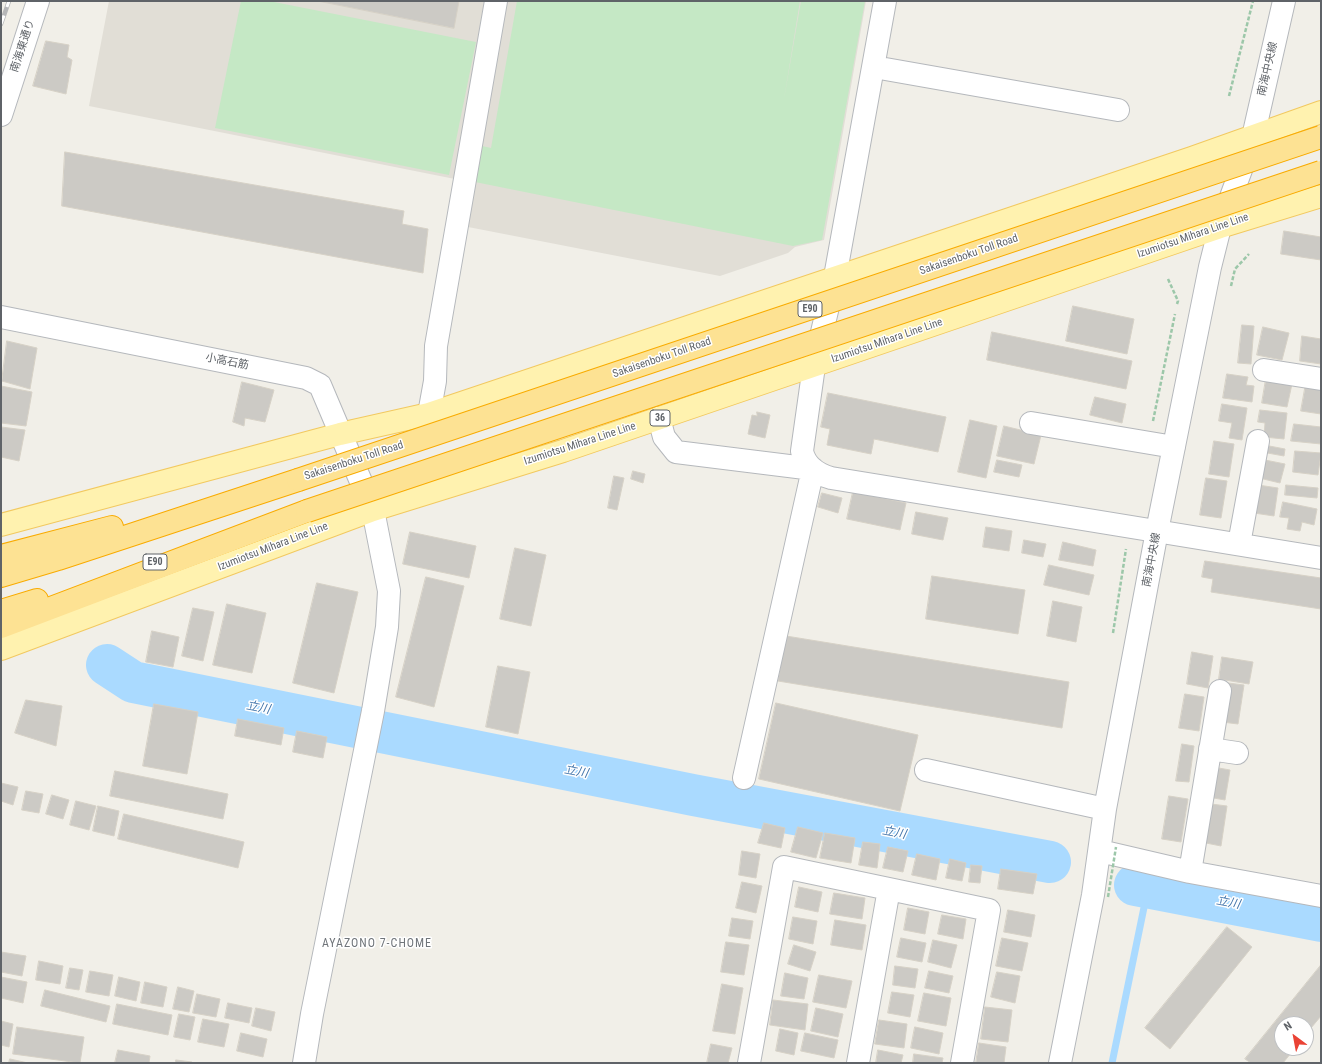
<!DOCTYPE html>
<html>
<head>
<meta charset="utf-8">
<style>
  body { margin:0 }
  #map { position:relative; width:1322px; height:1064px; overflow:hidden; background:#f1efe8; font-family:"Roboto Condensed",sans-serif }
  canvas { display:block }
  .frame { position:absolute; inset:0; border:2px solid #5f6368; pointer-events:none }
  .north { position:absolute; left:1274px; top:1016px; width:40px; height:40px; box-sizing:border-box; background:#fff; border:1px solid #bfc1c3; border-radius:50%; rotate:328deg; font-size:11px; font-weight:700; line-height:16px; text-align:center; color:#5f6368 }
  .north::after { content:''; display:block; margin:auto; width:14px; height:18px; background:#ea4335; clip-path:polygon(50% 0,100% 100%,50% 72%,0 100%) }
</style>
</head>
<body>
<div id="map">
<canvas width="1322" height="1064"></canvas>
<div class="frame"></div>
<div class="north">N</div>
</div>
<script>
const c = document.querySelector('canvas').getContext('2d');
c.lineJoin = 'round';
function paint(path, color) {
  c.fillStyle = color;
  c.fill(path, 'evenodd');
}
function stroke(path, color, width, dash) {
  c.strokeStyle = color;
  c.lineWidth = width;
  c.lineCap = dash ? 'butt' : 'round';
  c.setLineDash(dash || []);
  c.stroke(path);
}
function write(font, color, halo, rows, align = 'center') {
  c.font = font + ' "Roboto Condensed","Noto Sans JP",sans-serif';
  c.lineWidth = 3;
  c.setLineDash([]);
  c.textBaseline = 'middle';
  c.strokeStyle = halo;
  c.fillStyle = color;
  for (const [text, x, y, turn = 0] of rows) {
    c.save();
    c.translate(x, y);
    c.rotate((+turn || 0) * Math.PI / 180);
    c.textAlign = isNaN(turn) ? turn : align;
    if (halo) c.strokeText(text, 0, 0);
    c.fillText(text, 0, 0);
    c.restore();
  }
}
paint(new Path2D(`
  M109,1H866L824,240L795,247L788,253L720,276L463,226L470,182L89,106Z`), '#e1ded6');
paint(new Path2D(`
  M241,1H269L476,42L449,175L215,128Z
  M517,1H800L784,99L801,1H865L822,240L793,246L470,181L478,145L491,148Z`), '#c5e8c5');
stroke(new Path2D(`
  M1112,1063L1148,888`), '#aadaff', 7);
stroke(new Path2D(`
  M107,665L133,682L693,795L1050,862
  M1135,885L1321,921`), '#aadaff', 42);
const building = new Path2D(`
  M318,1H459L454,28Z
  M46,41L69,45L67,57L72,60L66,94L33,86Z
  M65,152L404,211L402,224L428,229L423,273L62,206Z
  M1284,231L1321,237V260L1281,254Z
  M1073,306L1134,319L1127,354L1066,341Z
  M1242,325L1254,326L1251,364L1238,363Z
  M1263,327L1289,333L1282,360L1257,355Z
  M992,332L1132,361L1126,389L987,360Z
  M1302,336L1321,339V364L1300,361Z
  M7,341L37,348L30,389L2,381Z
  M1227,374L1248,377L1246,385L1254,386L1252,402L1223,398Z
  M1266,379L1292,384L1287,407L1262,403Z
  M242,382L274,390L265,422L245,418L244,426L233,422Z
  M1306,383L1321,385V414L1301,411Z
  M1,386L32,392L26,426L1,423Z
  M828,393L946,417L938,452L874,439L871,454L827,445L830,429L821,427Z
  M1095,397L1126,404L1122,423L1090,415Z
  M1222,404L1247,408L1242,440L1229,438L1232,423L1219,421Z
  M1260,410L1287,413L1284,439L1264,437L1265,423L1258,422Z
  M757,412L770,415L765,438L748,434L752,415L757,416Z
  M970,420L997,426L986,478L958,472Z
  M1294,424L1321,427V444L1291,441Z
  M1004,426L1041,435L1034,464L997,456Z
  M1,427L25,430L19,461L1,457Z
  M1214,441L1234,444L1229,477L1209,474Z
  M1264,445L1285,449L1284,456L1262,452Z
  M1295,451L1321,453L1318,475L1293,472Z
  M1260,459L1285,464L1280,483L1255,477Z
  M997,460L1022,465L1019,477L994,472Z
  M633,471L645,474L643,483L631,479Z
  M614,476L624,478L617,510L608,508Z
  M1206,478L1227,481L1221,518L1200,515Z
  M1258,485L1278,488L1274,516L1254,513Z
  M1286,485L1318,488L1317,498L1285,495Z
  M853,492L906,503L900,530L847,519Z
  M822,493L842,498L838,513L818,507Z
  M1283,502L1317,509L1314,525L1302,522L1300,531L1287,529L1289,518L1280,517Z
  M916,512L948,518L943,540L912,534Z
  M986,527L1012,531L1009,551L983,547Z
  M410,532L476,546L469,578L403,564Z
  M1024,540L1046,544L1043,557L1022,553Z
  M1063,542L1096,550L1093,566L1059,560Z
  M515,548L546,555L531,626L500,619Z
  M1205,561L1321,578V609L1211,592L1213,579L1202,577Z
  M1049,565L1094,575L1089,595L1044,585Z
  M932,576L1025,590L1018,634L926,619Z
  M426,577L464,586L434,707L396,697Z
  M317,583L358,592L334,693L293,683Z
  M1053,601L1082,607L1076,642L1047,636Z
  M227,604L266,613L252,673L213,665Z
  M193,608L214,612L203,661L182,656Z
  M152,631L179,637L173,667L146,662Z
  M786,636L1069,682L1062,728L778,681Z
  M1192,652L1213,656L1208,688L1187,684Z
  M1222,657L1253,662L1249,684L1219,679Z
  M498,666L530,672L518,734L486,727Z
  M1228,683L1244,685L1238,724L1222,722Z
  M1185,694L1204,697L1199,731L1179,728Z
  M26,700L62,706L56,746L15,733Z
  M776,703L918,735L900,811L759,779Z
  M154,704L198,712L187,774L143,766Z
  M238,719L284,728L281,745L235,736Z
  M297,731L327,737L323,758L293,752Z
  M1182,744L1194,746L1189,782L1176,781Z
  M1213,767L1230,770L1225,800L1208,797Z
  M115,771L228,794L223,819L110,796Z
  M1,783L18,787L13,805L1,801Z
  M26,791L43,794L39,813L22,810Z
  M52,795L69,800L63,819L46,814Z
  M1169,796L1188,799L1181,842L1162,839Z
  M76,801L96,806L89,830L70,825Z
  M1211,804L1227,806L1221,846L1206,843Z
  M98,806L119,811L114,836L93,831Z
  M124,814L244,842L238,868L118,839Z
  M764,823L785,828L781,848L758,843Z
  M798,827L823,833L816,858L791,852Z
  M825,833L855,838L851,863L820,858Z
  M863,842L880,844L877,868L859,865Z
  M888,847L908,851L903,872L883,868Z
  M742,851L760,854L756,878L739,875Z
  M917,854L940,859L936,880L912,875Z
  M950,859L966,863L962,881L946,878Z
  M971,865L982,866L980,883L969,882Z
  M1001,869L1037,874L1033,894L998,889Z
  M742,882L762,886L756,913L736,908Z
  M799,887L822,892L818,912L795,907Z
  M834,893L865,898L862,919L830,914Z
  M908,908L929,912L925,934L904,930Z
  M1008,910L1035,915L1031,937L1004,932Z
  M942,915L966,919L963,939L938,934Z
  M793,917L817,921L813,944L789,939Z
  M732,918L753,921L750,939L729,936Z
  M835,920L866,925L862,950L831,945Z
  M1227,927L1252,947L1170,1049L1145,1028Z
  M901,938L926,943L922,962L897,957Z
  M1002,938L1028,943L1022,971L996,966Z
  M933,940L957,945L951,968L928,962Z
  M726,942L749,945L744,975L721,972Z
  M794,945L816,952L810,971L788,964Z
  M1,952L26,956L22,976L1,972Z
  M39,961L63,966L60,984L36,980Z
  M1321,965V1016L1306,1034V1024H1282V1048H1295L1283,1063H1251L1245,1059Z
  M895,966L918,969L915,988L893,985Z
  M70,968L83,970L79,990L66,988Z
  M90,971L113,975L109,996L86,992Z
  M929,971L953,976L949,993L925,988Z
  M997,972L1020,976L1015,1003L991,997Z
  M785,973L808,978L804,999L781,996Z
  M819,975L852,981L846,1008L813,1002Z
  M1,977L27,982L23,1003L1,998Z
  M119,977L140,982L136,1001L115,996Z
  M145,982L167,987L163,1007L141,1003Z
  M722,984L743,988L735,1034L713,1031Z
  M178,987L194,991L189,1012L173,1009Z
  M45,990L110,1006L106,1022L41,1006Z
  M892,992L914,995L910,1017L888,1013Z
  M924,993L951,998L946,1026L918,1021Z
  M197,994L220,999L216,1017L193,1013Z
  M773,1000L808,1004L805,1030L770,1025Z
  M228,1003L252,1008L249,1023L225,1018Z
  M117,1004L172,1015L168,1035L113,1024Z
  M985,1007L1012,1010L1008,1042L981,1039Z
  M256,1008L275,1012L271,1031L252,1026Z
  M816,1008L843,1014L838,1037L811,1031Z
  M179,1014L195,1017L190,1040L174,1037Z
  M203,1019L229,1024L224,1047L198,1042Z
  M879,1020L907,1024L904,1048L875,1044Z
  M1,1021L13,1024L9,1047L1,1045Z
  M17,1027L84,1037L80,1063L13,1054Z
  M915,1027L943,1033L939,1054L911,1048Z
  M780,1029L798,1033L794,1055L776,1051Z
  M241,1033L267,1039L263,1057L237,1051Z
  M805,1033L838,1040L834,1058L801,1051Z
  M979,1043L1006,1047L1004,1063H976Z
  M711,1044L732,1048L728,1063H707Z
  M118,1050L150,1056L149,1063H115Z
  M878,1050L903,1055L901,1063H876Z
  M914,1054L943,1058L942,1063H913Z
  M10,1059L28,1063H9Z
  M176,1060L192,1062V1063H176Z`);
paint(building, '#cccac5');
stroke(building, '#d6d1c6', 1);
const minor = new Path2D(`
  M885,1L835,277L814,366L802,451C805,466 817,474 831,478L1321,558
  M874,67L1118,110
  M1,115L38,1
  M1,317L306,378L320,385L373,510L389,591L387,627L373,711L312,1014L304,1063
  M1264,370L1321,379
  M429,414L435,381L436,346L496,1
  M659,418L664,437L676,452L813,469
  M1031,423L1174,447
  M1239,544L1258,441
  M1210,749L1237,753
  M926,770L1105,809
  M744,778L813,469
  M1100,851L1190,872L1321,896
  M1190,872L1220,691
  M749,1063L784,867L989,910L962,1063
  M858,1063L889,889
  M1060,1063L1093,895L1105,809L1157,531L1210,267L1220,227L1253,137L1284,1`);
const major = new Path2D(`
  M1,525L340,434L429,414L1192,158L1321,112
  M1,649L373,510L563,451L1220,227L1321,196`);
const highway = new Path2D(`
  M1,556L112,527
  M1,576L58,559L298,480
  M1,611L37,600
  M1,627L307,511`);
stroke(minor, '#b5b8bc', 24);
stroke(major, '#f2c960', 24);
stroke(highway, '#f9ab00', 24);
stroke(new Path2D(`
  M1229,96L1253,1
  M1168,279L1178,301L1177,304
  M1231,286L1235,269L1249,254
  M1153,421L1175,314
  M1113,633L1126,549`), '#9cc7a9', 2.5, [4, 2]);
stroke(minor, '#fff', 22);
stroke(major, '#fff2af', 22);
stroke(highway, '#fde293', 22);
const rail = new Path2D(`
  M1,24L9,1`);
stroke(rail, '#b6b7b8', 4.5);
stroke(rail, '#fff', 3, [9]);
const highwayBridge = new Path2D(`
  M298,480L1321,137
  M307,511L1321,172`);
stroke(highwayBridge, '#f9ab00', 24, []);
stroke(new Path2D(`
  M1108,897L1116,847`), '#9cc7a9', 2.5, [4, 2]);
stroke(highwayBridge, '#fde293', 22);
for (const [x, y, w] of [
  [810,309,24],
  [660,418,20],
  [155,562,24]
]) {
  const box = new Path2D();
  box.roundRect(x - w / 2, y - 8, w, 16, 3);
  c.fillStyle = '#fff';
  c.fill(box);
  stroke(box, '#5f6368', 1);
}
write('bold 10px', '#5f6368', null, [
  ["E90",810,309],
  ["36",660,418],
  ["E90",155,562]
]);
write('11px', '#5f6368', '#fff', [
  ["南海東通り",23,46,-72],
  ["南海中央線",1268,69,-77],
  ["Izumiotsu Mihara Line Line",1193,236,-19],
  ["Sakaisenboku Toll Road",969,255,-19],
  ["Izumiotsu Mihara Line Line",887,341,-19],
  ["Sakaisenboku Toll Road",662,358,-19],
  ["小高石筋",227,362,11],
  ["Izumiotsu Mihara Line Line",580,444,-18],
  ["Sakaisenboku Toll Road",354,461,-18],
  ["Izumiotsu Mihara Line Line",273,547,-21],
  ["南海中央線",1152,560,-79]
]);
write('italic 12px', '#4174aa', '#fff', [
  ["立川",258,708,11],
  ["立川",576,772,11],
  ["立川",894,833,11],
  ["立川",1228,903,11]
]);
c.letterSpacing = '1px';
write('12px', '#70757a', '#fff', [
  ["AYAZONO 7-CHOME",377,944]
]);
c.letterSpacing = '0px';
</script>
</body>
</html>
